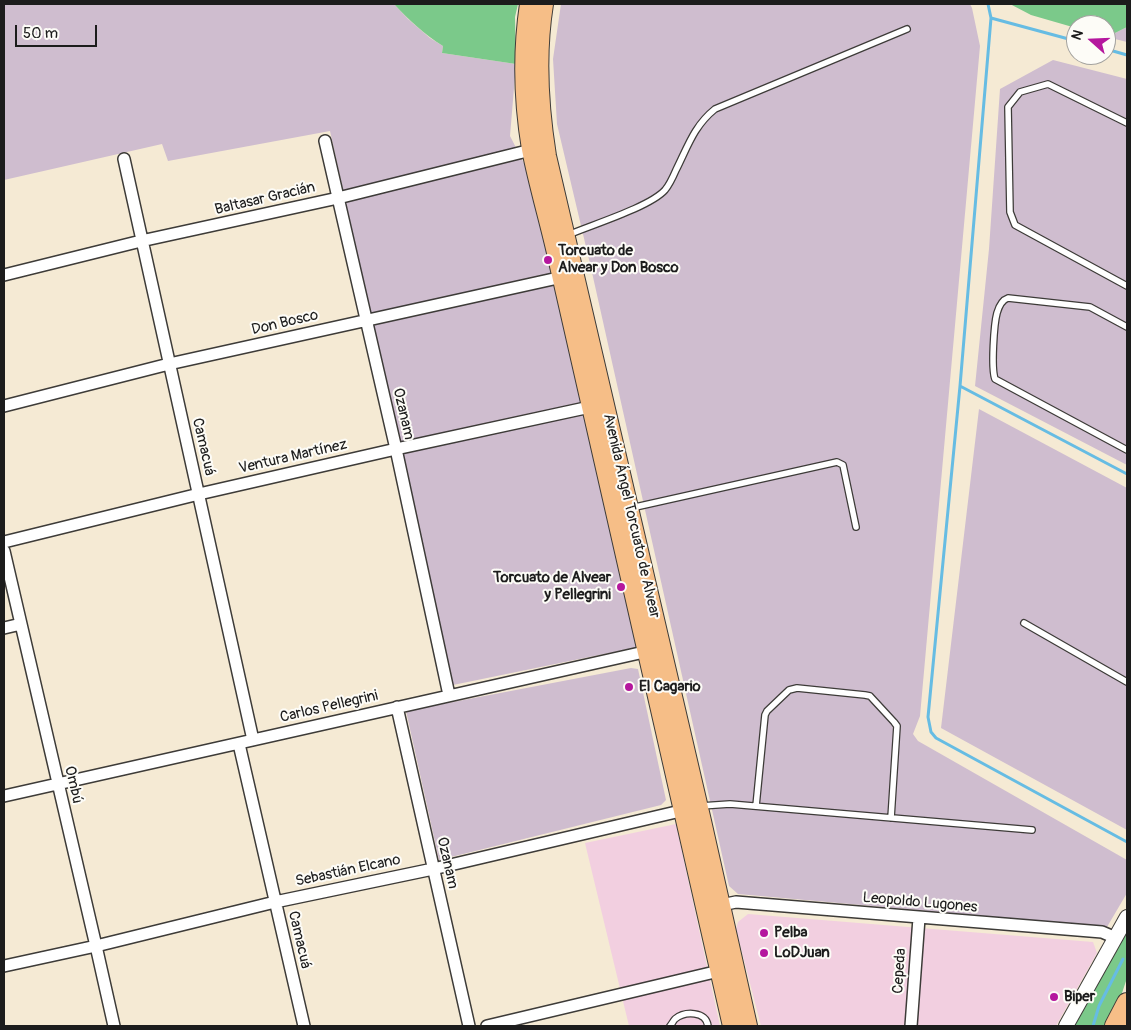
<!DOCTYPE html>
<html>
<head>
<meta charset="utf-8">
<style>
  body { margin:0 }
  #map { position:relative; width:1131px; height:1030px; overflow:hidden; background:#f5ead4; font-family:Pangolin,sans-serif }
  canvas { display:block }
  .frame { position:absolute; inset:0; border:5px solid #1c1c1c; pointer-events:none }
  .north { position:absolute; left:1066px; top:15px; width:50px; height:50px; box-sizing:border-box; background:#fdfcf7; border:1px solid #a3a29f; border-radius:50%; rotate:290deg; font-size:14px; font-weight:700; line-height:20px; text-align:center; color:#1c1c1c }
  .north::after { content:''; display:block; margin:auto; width:18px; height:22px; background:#b5179e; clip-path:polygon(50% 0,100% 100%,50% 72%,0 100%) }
  .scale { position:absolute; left:15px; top:25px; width:82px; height:22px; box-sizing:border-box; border:2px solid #1c1c1c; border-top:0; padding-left:6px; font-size:15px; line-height:18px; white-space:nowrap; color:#1c1c1c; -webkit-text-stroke:4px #fdfcf7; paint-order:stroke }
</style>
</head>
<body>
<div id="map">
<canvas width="1131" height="1030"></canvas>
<div class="frame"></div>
<div class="north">N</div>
<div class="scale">50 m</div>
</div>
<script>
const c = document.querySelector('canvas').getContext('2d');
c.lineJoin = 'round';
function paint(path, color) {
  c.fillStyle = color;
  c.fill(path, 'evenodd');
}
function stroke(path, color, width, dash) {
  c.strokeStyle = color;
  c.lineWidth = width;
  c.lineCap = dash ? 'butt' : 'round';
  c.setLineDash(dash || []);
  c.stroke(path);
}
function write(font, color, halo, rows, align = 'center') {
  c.font = font + ' Pangolin,sans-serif';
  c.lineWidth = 4;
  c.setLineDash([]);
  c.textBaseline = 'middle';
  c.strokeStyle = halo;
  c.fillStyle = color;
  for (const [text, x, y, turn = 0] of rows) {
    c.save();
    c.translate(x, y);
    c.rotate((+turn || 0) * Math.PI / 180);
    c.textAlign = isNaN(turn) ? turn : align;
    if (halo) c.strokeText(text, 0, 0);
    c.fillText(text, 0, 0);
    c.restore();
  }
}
paint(new Path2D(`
  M676,824L720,1026H629L585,843Z
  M748,914L1093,942L1097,953L1056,1026H761L736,929L738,922Z`), '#f2cfe0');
paint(new Path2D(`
  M4,4H394L408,19L430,38L443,46L442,53L516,64L510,136L528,171L638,647L453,685L330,131L168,161L162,144L4,180Z
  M561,4H970L972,8L980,46L920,716L913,734L918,741L1127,860V893L1107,927L738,894L729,886L591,268L557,124L553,59Z
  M1127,27V42L1107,37Z
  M1053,60L1127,79V465L975,386L989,249L1000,89Z
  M979,409L1127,488V830L941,728Z
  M631,668L638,669L666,800L661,805L439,860L406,711Z`), '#cfbdcf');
paint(new Path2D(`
  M394,4H518L515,17L516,64L442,53L443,46C424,34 409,20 394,4Z
  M1010,4H1127V27L1107,37L1106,25H1076V28L1031,15Z
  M1127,932V978L1116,1011L1107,1026H1074Z`), '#7bc98a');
stroke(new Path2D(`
  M988,4L991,18L960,386L928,717L931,732L936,738L1127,842
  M991,18L1076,41
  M1106,49L1127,55
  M960,386L1127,474
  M1093,1026L1099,1006L1123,959`), '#66bce3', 3);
const service = new Path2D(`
  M1127,123L1048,84L1020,92L1008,107L1010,212L1015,225L1127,286
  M568,235C591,225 650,207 665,190C670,184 673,177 676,170C688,146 694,126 715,109L907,29
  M1127,327L1090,307L1008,298C1002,300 999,306 997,313C994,324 991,368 995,379L1127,450
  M631,508L837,462L843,465L856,527
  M1024,623L1127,682
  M701,806L730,804L1032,830
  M756,806L765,715L767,711L789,690L797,688L865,695L870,696L894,722L897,726L891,818
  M670,1026C672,1024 673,1021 675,1019C685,1011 706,1011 708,1026`);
const minor = new Path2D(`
  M325,141L396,449L449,695
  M124,159L253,740
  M4,275L141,241L338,198L531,150
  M4,406L169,364L567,276
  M4,542L199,494L396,449L590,407
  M4,551L96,946L114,1026
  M4,628L21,624
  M397,707L469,1026
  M239,744L304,1026
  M4,796L653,650
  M721,905L736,902L1102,932L1116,938
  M4,966L96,946L275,902L433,869L689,809
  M487,1026L719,971
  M911,1026L919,918`);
const tertiary = new Path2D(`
  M1066,1026L1127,917`);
const primary = new Path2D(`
  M529,4C522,51 523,101 531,149C538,185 549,221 557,257L732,1026
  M544,4C536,54 539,106 547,156L702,821L748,1026`);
const motorway = new Path2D(`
  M1115,1026L1127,1003`);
stroke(service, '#3d3b38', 8);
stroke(minor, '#3d3b38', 14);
stroke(tertiary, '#3d3b38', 16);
stroke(primary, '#3d3b38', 20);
stroke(motorway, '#3d3b38', 22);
stroke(service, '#fff', 5.5);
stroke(minor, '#fff', 11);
stroke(tertiary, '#fff', 14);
stroke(primary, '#f6be87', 18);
stroke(motorway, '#f6be87', 20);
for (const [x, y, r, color] of [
  [548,260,5,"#b5179e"],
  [621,587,5,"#b5179e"],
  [629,687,5,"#b5179e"],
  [764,933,5,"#b5179e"],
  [764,953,5,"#b5179e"],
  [1054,997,5,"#b5179e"]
]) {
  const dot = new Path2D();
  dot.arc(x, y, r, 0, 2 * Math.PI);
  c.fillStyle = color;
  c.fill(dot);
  stroke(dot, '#fdfcf7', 2);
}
write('15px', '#1c1c1c', '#fdfcf7', [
  ["Baltasar Gracián",265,199,-13],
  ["Don Bosco",285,323,-13],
  ["Ozanam",403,414,77],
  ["Camacuá",203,447,77],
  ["Ventura Martínez",293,457,-13],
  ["Avenida Ángel Torcuato de Alvear",631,516,77],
  ["Carlos Pellegrini",329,707,-13],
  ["Ombú",73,785,77],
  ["Ozanam",447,863,77],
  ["Sebastián Elcano",348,871,-12],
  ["Leopoldo Lugones",920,903,5],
  ["Camacuá",299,940,77],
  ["Cepeda",900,971,-86]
]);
write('bold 15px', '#1c1c1c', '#fdfcf7', [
  ["Torcuato de",558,251],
  ["Alvear y Don Bosco",558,268],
  ["Torcuato de Alvear",611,578,"right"],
  ["y Pellegrini",611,595,"right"],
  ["El Cagario",639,687],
  ["Pelba",774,933],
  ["LoDJuan",774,953],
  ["Biper",1064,997]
], 'left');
</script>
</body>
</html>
